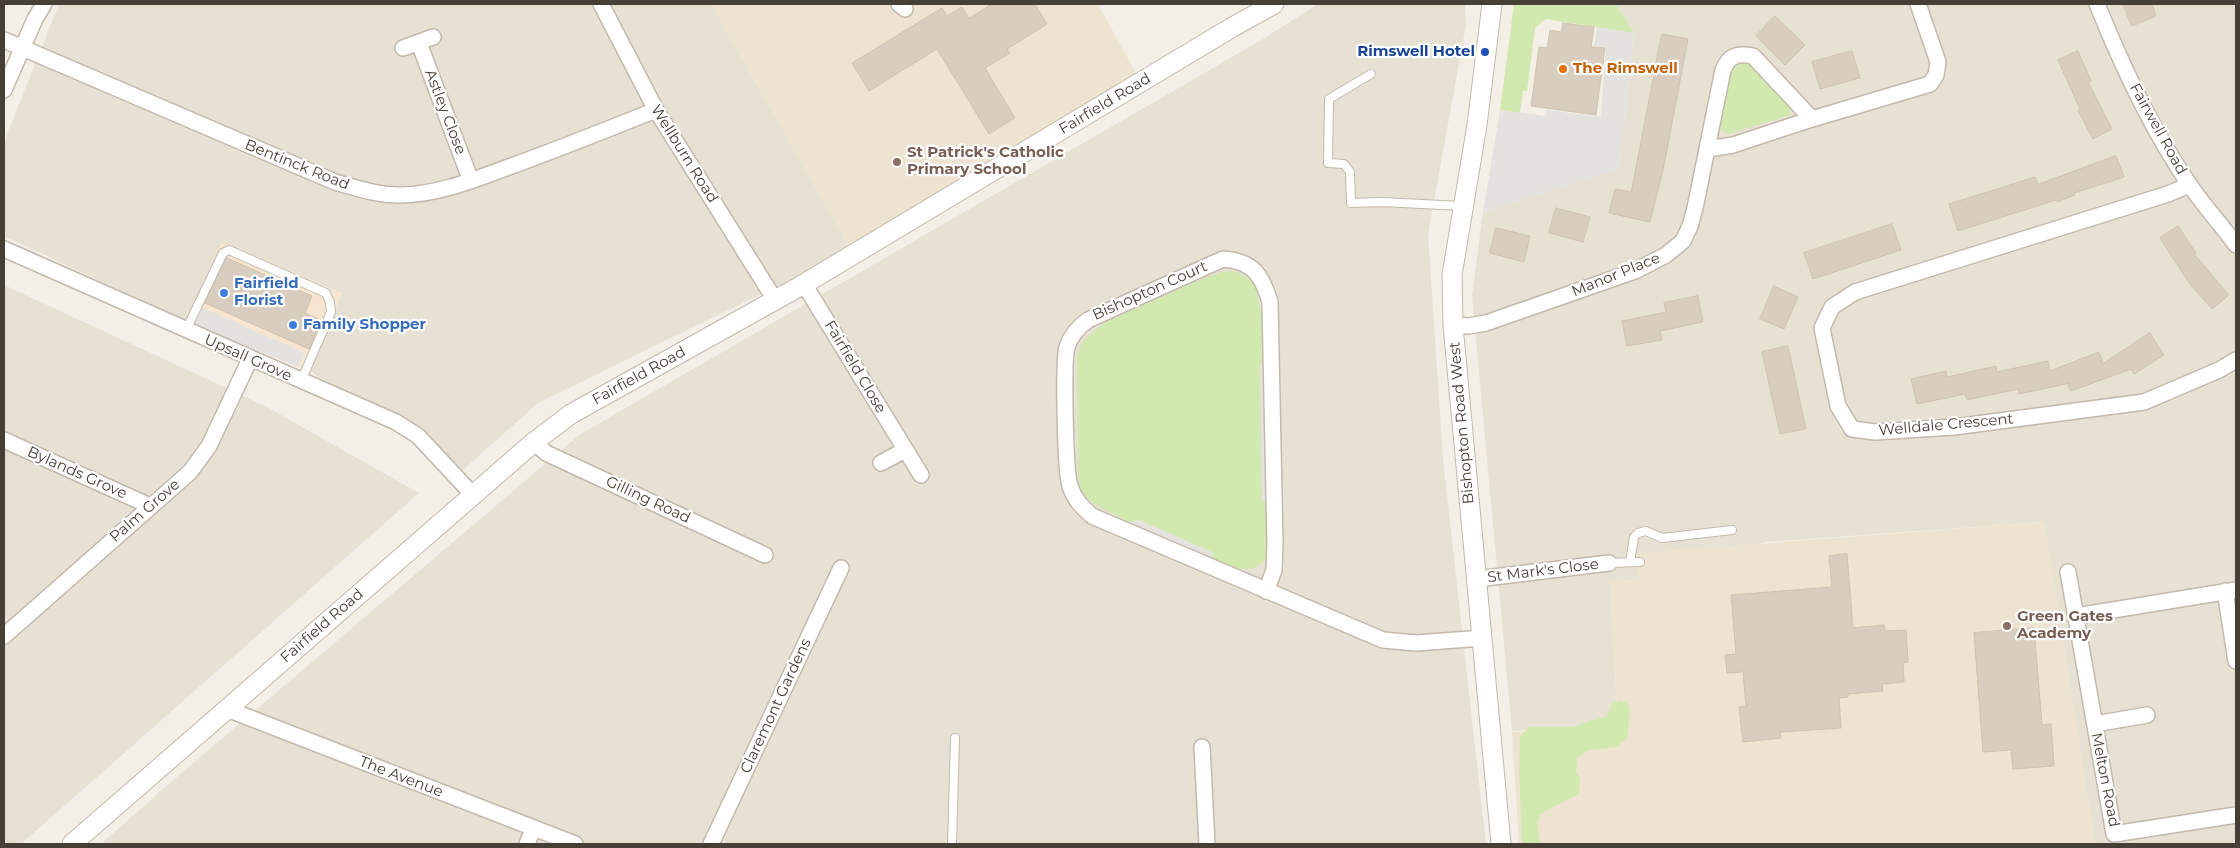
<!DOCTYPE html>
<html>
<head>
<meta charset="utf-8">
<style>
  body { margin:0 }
  #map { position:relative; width:2240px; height:848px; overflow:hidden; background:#f3efe6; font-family:Montserrat,sans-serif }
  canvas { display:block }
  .frame { position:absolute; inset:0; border:5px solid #463f35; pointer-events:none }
</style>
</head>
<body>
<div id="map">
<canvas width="2240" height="848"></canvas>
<div class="frame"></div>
</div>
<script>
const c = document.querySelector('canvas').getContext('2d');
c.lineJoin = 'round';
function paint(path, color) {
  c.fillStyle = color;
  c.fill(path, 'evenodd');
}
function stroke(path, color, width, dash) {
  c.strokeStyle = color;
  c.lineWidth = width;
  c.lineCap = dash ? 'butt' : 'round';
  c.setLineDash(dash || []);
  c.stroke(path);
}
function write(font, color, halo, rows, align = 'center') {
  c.font = font + ' Montserrat,sans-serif';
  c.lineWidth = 4.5;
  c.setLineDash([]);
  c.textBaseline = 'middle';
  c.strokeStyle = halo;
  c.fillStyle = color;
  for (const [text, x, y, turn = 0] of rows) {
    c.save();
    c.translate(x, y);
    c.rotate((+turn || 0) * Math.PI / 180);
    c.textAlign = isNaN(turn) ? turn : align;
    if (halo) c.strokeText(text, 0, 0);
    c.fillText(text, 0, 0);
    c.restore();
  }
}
paint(new Path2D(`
  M59,4H711L851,250L538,403L463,470L309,371L342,293L186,321L4,236V142Z
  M1318,4H1465L1466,25L1428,234L1443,460L1486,844H101L171,782L579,435L1263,39Z
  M1616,4H2236V844H2095L2044,522L1765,542L1639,580L1610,581L1618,724L1512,731L1472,296L1483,212L1619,169L1634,33Z
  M4,285L265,406L419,493L21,844H4Z`), '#e7e1d4');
paint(new Path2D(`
  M222,242L342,293L309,371L186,321Z`), '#f6e5d1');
paint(new Path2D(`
  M711,4H1098L1137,75L851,250Z
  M2044,522L2095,844H1519L1512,732L1618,724L1610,581L1638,580L1639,553Z`), '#ede3d0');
paint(new Path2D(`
  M1514,4H1616L1634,33L1546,19L1535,28L1527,91H1523L1520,113L1500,110Z
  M1747,62L1790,106V115L1728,134L1719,129L1731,70L1736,63Z
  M1233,271C1266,280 1254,304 1266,326L1269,553C1258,578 1233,568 1213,560L1212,552L1139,520L1129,523L1095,504L1086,497L1080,489L1078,467L1077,360L1079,349L1083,341L1104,323L1204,278L1221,272Z
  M1621,701L1628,704L1630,709L1627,739L1615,747L1586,751L1577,758L1576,772L1580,778L1579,794L1540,814L1537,823L1540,844H1522L1519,770L1520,737L1529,727H1572L1607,716L1613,703Z`), '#d1e8af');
paint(new Path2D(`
  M1597,27L1634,33L1619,169L1483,212L1500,110L1546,116L1547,110L1601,117L1606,47L1594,46Z
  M203,308L305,353L299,367L194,325Z
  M1266,356L1269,504L1262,500L1260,364Z
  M1139,520L1212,552L1213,560L1129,523Z`), '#e4e2de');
const building = new Path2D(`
  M992,4H1035L1047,24L1007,49L1010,53L985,68L1015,118L989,134L937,49L869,91L852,63L942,8L947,16L962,7L969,18Z
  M2123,4H2152L2156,16L2132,26Z
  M1775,16L1805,45L1785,65L1756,36Z
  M1563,23L1594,27L1591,47L1605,48L1596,115L1531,106L1539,47L1547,48L1550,30L1561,32Z
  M1662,34L1688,39L1663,170L1650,222L1609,213L1615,189L1631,192Z
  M1852,51L1860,78L1820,89L1812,62Z
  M2078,51L2091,81L2088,82L2112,129L2093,139L2078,110L2080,109L2058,60Z
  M2116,156L2124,177L2074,193L2075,195L2057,202L2056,200L1958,231L1949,204L2035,177L2038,184Z
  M1556,208L1590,217L1583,242L1549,233Z
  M1892,224L1901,250L1813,279L1804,253Z
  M2178,226L2196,253L2194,254L2229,295L2212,309L2189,283L2160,238Z
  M1496,228L1530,236L1524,262L1490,253Z
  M227,258L312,296L305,313L321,320L309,349L205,303Z
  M1774,286L1798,297L1784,329L1760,319Z
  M1698,296L1703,322L1660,331L1662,340L1627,346L1622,321L1666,312L1664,303Z
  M2150,333L2164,355L2134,374L2131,369L2071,391L2068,385L2070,383L2019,394L2018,389L1967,400L1965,394L1917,404L1911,379L1946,371L1947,377L1996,366L1997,372L2048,361L2050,371L2099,352L2103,363Z
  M1788,346L1806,429L1780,434L1762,352Z
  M1847,554L1853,628L1884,625L1885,631L1906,630L1908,662L1903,663L1904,682L1882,684L1883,691L1848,694V697L1839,698L1841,728L1780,732L1781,738L1743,742L1739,707L1746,706L1743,672L1727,673L1725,655L1736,654L1731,595L1832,587L1829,556Z
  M2034,628L2042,725L2051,724L2054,766L2013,769L2011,750L1983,752L1974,633Z`);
paint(building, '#d8cdbf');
stroke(building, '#d0c2af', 1);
const service = new Path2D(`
  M1371,74L1329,99L1328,163L1344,164L1350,172L1351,203L1382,202L1462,206
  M186,330L223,253L229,250L326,293L330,302L331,312L301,381
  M1630,562L1634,537L1638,533L1646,531L1662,538L1732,530
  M1609,563L1640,562
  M952,844L955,738`);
const minor = new Path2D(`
  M601,4L656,110L775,300
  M899,4L905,9
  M2097,4C2122,66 2151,129 2189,184C2203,205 2221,224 2236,245
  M4,40L335,182C356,188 377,195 399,195C436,195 471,181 506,168C556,150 606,130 656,110
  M419,43L471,181
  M403,48L433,37
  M4,90L35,19L44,4
  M1708,149L1733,145L1812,119
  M2189,185L2168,194L1855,292L1832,307L1822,328L1838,406L1852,429L1875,432L1954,427L2144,402L2219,370L2236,360
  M4,249L396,422L418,436L473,495
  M804,284L921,475
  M1453,325L1469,326L1486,323L1635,271L1666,255L1683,241L1690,226L1695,208L1723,70C1729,55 1738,53 1753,56L1812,119L1930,84L1936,75L1938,62L1918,4
  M4,440L150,506
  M534,442L546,453L765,555
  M881,463L905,450
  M2068,572L2114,834L2236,815
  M1477,579L1609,563
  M1266,591L1274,570L1275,544L1270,302C1262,275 1253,261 1223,259L1088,320C1078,327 1071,335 1067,347C1063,361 1065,471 1070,486C1074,499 1082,507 1092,516L1383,640L1416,643L1483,638
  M2225,591L2236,661
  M2076,616L2236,590
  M4,636L190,472L209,446L250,359
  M227,709L575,844
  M2095,724L2147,715
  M1202,747L1207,844
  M527,844L533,829
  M711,844L841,568`);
const tertiary = new Path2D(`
  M1492,4L1477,125L1452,275L1453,325L1501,844
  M72,844L534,442L571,414L804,284L1231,28L1274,4`);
stroke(service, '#c2b9ac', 10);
stroke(minor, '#c2b9ac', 18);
stroke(tertiary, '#c2b9ac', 21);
stroke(service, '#fff', 8);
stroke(minor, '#fff', 15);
stroke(tertiary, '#fff', 19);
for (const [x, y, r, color] of [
  [1485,52,5,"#1a4fb4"],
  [1563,69,5,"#e8710a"],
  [897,162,5,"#8d6e63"],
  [224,293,5,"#3f7fe0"],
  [293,325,5,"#3f7fe0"],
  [2007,626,5,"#8d6e63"]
]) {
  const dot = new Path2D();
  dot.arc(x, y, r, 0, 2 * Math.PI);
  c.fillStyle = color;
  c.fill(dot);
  stroke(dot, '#fff', 2);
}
write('bold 15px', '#164399', '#fff', [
  ["Rimswell Hotel",1475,52]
], 'right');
write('bold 15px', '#c56008', '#fff', [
  ["The Rimswell",1573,69]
], 'left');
write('15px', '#463f35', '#fff', [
  ["Fairfield Road",1105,104,-31],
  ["Astley Close",445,112,69],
  ["Fairwell Road",2158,129,61],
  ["Wellburn Road",684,154,58],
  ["Bentinck Road",297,165,22],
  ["Manor Place",1616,275,-22],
  ["Bishopton Court",1150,291,-24],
  ["Upsall Grove",248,358,24],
  ["Fairfield Close",855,367,59],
  ["Fairfield Road",639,376,-29],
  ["Bishopton Road West",1462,423,-95],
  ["Welldale Crescent",1946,425,-5],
  ["Bylands Grove",77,473,24],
  ["Gilling Road",648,500,25],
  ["Palm Grove",145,511,-41],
  ["St Mark's Close",1543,571,-7],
  ["Fairfield Road",322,626,-41],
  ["Claremont Gardens",776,706,-65],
  ["The Avenue",401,777,21],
  ["Melton Road",2105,780,79]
]);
write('bold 15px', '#785e54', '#fff', [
  ["St Patrick's Catholic",907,153],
  ["Primary School",907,170],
  ["Green Gates",2017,617],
  ["Academy",2017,634]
], 'left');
write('bold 15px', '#366cbe', '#fff', [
  ["Fairfield",234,284],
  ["Florist",234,301],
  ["Family Shopper",303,325]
], 'left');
</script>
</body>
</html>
